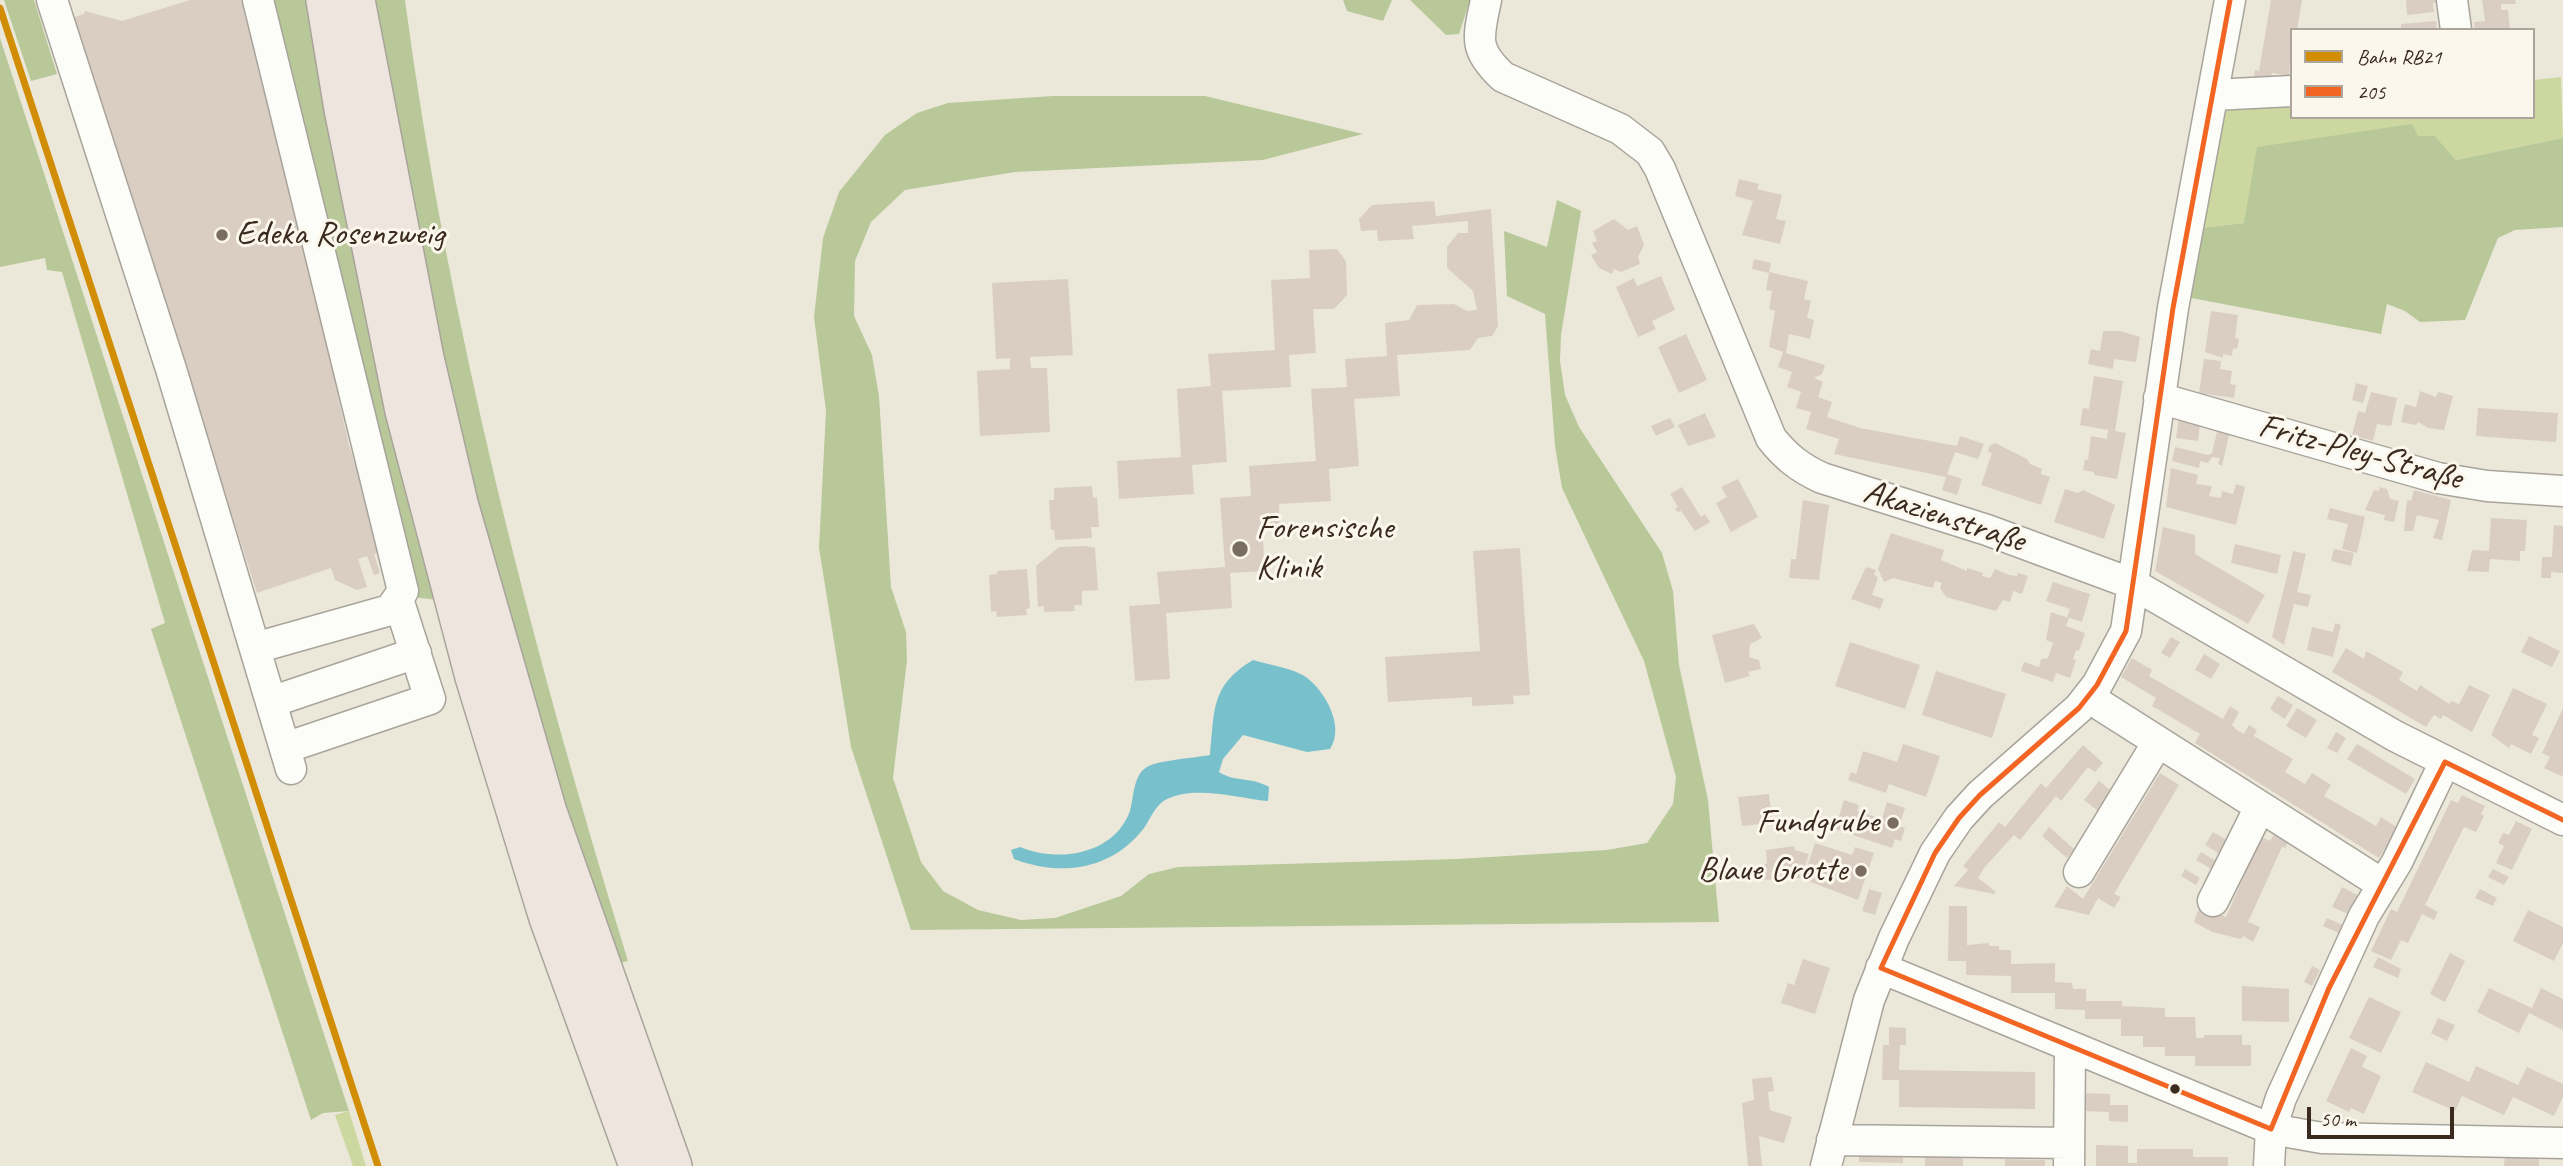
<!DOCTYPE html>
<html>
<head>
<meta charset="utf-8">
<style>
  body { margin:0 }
  #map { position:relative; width:2563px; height:1166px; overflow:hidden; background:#ebe8da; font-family:Caveat,sans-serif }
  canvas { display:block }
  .legend { position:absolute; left:2290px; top:28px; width:245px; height:91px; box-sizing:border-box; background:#fbf7ec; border:2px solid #aea59a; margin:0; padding:9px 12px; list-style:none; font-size:21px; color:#3b2a1e }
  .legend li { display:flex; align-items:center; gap:14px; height:35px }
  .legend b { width:35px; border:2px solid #aea59a }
  .scale { position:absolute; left:2307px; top:1107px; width:147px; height:32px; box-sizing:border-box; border:4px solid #3b2a1e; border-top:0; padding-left:9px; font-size:21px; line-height:24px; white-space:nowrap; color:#3b2a1e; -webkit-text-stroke:5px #fbf7ec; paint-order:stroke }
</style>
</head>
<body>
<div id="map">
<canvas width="2563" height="1166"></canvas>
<ul class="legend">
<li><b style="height:9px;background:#d18d06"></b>Bahn RB21</li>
<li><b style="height:9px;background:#f26522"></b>205</li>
</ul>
<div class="scale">50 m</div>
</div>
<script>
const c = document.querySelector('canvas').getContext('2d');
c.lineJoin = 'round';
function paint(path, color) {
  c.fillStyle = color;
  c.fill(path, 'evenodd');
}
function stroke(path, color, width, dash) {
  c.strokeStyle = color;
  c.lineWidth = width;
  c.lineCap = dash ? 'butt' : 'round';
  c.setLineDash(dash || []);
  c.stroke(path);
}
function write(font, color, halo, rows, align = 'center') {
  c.font = font + ' Caveat,sans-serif';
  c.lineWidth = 6;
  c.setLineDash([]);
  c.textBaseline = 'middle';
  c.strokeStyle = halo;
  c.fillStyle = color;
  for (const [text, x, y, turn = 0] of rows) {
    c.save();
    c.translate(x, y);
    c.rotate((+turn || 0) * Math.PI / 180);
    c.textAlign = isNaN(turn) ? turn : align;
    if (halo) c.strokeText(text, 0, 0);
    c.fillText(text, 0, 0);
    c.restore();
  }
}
paint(new Path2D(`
  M2561,77L2563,138L2456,160L2435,136L2244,223L2201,228L2227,107L2292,101V117H2533V80Z
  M349,1111L366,1166H353L335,1115Z`), '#ccd89f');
paint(new Path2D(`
  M4,0H34L57,74L31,81Z
  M264,0H310L438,600L412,597Z
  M369,0H405C448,326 532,648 628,961L611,965L440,385Z
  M1343,0H1392L1383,21L1347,11Z
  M1410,0H1470L1459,34L1446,35Z
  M0,38L349,1111L323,1113L311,1120L151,629L165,623L62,272L47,270L45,258L0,267Z
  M1053,96H1205L1363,134L1263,160L1015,172L905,190L871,222L855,261L854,316L872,355L879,396L891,587L906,632L907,660L893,778L921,862L943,891L978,910L1021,920L1055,918L1121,896L1149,874L1178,867L1457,859L1607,850L1647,843L1673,804L1676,777L1644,661L1562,488L1555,446L1545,314L1507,296L1504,231L1547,247L1557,200L1581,211L1561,335L1560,361L1565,395L1579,427L1662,553L1673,591L1679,665L1708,800L1719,922L911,930L851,747L819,548L826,411L814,317L823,238L839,192L885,135L917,113L948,103Z
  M2412,124L2418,136H2435L2456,160L2563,138V227L2515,230L2498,238L2465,320L2420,322L2405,311L2387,304L2381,334L2186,297L2201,228L2244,223L2257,147Z`), '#b8c898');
paint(new Path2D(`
  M1253,660C1269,665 1293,668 1306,677C1326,692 1345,727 1330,749L1307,752L1243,735L1223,759L1219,772C1234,782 1252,777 1269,787L1268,801C1238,798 1195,785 1167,799C1155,805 1151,818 1144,828C1112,870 1061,877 1014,859L1011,850L1020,847C1058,863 1114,855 1130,811C1134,797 1133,775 1147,767C1159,760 1195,758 1210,755C1215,710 1210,686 1253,660Z`), '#78c0cb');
paint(new Path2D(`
  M190,0H247L255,25L349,445L382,551L374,554L380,573L374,575L367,556L358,559L367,587L357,590L335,580L331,568L257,593L72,18L84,14L85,11L122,21Z
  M2271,0H2302L2297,30H2292L2289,76L2272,73L2270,81L2254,79L2255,70L2259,71Z
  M2406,0H2438L2439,3H2433L2434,12L2407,15Z
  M2482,0H2515L2516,4H2501V10H2508L2510,30H2475L2474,22L2485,21Z
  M2436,21L2437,30H2401V24Z
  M1739,179L1759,184L1757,189L1782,195L1776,219L1786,221L1780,244L1742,235L1753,201L1735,196Z
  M1434,201L1436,216L1491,209L1498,326L1492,336L1478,338L1470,350L1397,355L1400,396L1354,399L1359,466L1329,469L1331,501L1279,504L1280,526L1262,527L1265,571L1230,573L1232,608L1166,613L1170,679L1135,681L1129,606L1160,604L1157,572L1225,567L1220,498L1251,496L1249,466L1316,461L1311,389L1347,387L1345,359L1387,356L1385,323L1409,320L1417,305L1454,304L1467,311L1477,310L1473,291L1447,268V247L1458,233H1468V221L1412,226L1414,239L1378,241L1377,230L1361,231L1359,219L1372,205Z
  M1614,219L1628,230L1637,226L1644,245L1638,257L1640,264L1621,272L1614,269L1612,274L1599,268L1591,255L1597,252L1592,243L1597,241L1593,231Z
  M1337,249L1346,261L1347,295L1334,309H1313L1316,353L1289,355L1291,387L1222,391L1227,462L1192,465L1194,494L1119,499L1117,461L1181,457L1177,389L1211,386L1208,354L1275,350L1271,280L1310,278L1309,250Z
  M1754,259L1771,263L1769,272L1808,281L1804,299L1811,301L1807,318L1814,320L1810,339L1789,334L1786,353L1825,365L1822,374L1814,378L1823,382L1818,397L1832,402L1827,417L1860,428L1957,446L1960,436L1984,444L1978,459L1955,452L1947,474L1962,479L1957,495L1942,490L1946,477L1834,454L1839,439L1806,429L1811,412L1796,408L1801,392L1787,387L1792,372L1778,367L1783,352L1769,347L1775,311L1769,309L1772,291L1766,290L1769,273L1752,269Z
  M1661,276L1675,310L1652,321L1656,329L1638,337L1616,287L1634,278L1637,286Z
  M1068,279L1073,355L1030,357L1031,368H1047L1050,432L980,436L977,371L1010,369V358L996,359L992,283Z
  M2211,311L2238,315L2235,338L2239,339L2237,349L2233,348L2232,356L2223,354V358L2205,352Z
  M2103,331H2120L2140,337L2136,362L2114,359L2113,369L2088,364L2091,349L2100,351Z
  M1686,334L1707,380L1679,393L1658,347Z
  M2204,359L2221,361L2220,369L2232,371L2230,384L2236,385L2234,398L2199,393Z
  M2094,376L2123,381L2115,431L2126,433L2117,479L2094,475V472L2083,470L2085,459L2088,460L2091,436L2107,439L2108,430L2080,425L2083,408L2089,409Z
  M2356,383L2368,386L2363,403L2352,400Z
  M2420,391L2436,397L2438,392L2453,396L2444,430L2428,428L2418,422L2416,425L2401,422L2405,404L2416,407Z
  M2371,392L2397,398L2391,426L2377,424L2373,441L2352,435L2358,411L2365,413Z
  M2478,408L2558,413L2556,442L2476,436Z
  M1705,413L1716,437L1688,446L1678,425Z
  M1670,418L1675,427L1656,436L1651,426Z
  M2179,418L2200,423L2198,441L2176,438Z
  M2218,428L2230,431L2222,466L2218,464L2220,458L2212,457L2208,463L2200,461L2199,468L2172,461L2175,447L2208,455L2212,453Z
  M1995,443L2027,459L2030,464L2042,469L2041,474L2050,477L2041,505L1981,485L1992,453L1988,452L1989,446Z
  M2171,468L2198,475L2196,484L2212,486L2209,496L2221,498L2222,491L2233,494L2236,484L2245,487L2236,525L2166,507Z
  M1738,479L1758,517L1731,532L1716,503L1727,497L1721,487Z
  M1092,486L1093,498L1097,497L1099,527H1091L1092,538L1055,540L1054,530H1051L1049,500H1054V488Z
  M1682,487L1701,517L1705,514L1710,522L1695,531L1681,511L1678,512L1675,509L1678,507L1670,494Z
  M2380,487L2387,489L2390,499L2399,501L2394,522L2384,520L2385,515L2365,510L2374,490L2379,491Z
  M2065,489L2078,493L2083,490L2115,505L2104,539L2054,522Z
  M2414,490L2451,500L2442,540L2433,538L2439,520L2417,515L2413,531H2404L2407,500L2411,501Z
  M1803,500L1829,505L1819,580L1789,578L1791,559H1796Z
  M2330,508L2365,517L2357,553L2342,549L2348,524L2327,519Z
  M2491,518L2527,520L2525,551H2520V561L2490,559L2489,572L2467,571L2472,550L2489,551Z
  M2554,525L2563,526V573L2551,572V578H2541L2542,557H2552Z
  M2163,527L2195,535V554L2265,595L2248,624L2155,571Z
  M1891,533L1944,550L1941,560L1967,571V568L1983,573L1982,576L1990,578L1995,569L2009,575L2017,576L2018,573L2028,576L2022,594L2013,591L2010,602L2003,600L1996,611L1946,597L1940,588L1942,583L1935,581L1933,588L1893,578L1884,582L1878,569Z
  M2235,544L2281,555L2277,574L2231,563Z
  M1086,546L1095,548L1098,590L1082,591V605H1074L1075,611L1044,612V606L1038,607L1036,566L1059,547Z
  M1520,548L1530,695L1513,696L1514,704L1472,706V697L1388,702L1385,657L1480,651L1473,551Z
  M2334,549L2354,553L2351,566L2331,561Z
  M2293,551L2306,554L2297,592L2311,595L2308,607L2294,604L2284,645L2272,637Z
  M1866,567L1876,570L1874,574L1878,578L1872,595L1884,599L1880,609L1851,599Z
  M1027,569L1030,608L1026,609L1027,615L997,617L996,611L991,612L989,575L997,574V571Z
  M2053,582L2090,594L2082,622L2067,617L2070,609L2046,601Z
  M2051,612L2069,618L2066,626L2085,633L2079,651L2076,650L2073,659L2076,660L2070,678L2056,673L2053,682L2021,671L2024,662L2039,667L2041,659L2048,658L2053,643L2046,640Z
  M2335,623L2341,625L2333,657L2307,650L2312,627L2333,632Z
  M1754,624L1762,638L1750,644L1749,657L1759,660L1761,669L1748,672L1750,676L1725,683L1712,635Z
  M2529,636L2560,651L2552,667L2521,652Z
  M2171,637L2180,642L2170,658L2161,653Z
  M1850,642L1920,665L1905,709L1835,686Z
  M2346,648L2364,659L2366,651L2403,672L2399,680L2417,691L2420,685L2449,704L2451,701L2459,704L2469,685L2490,695L2472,732L2443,715L2441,719L2434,715L2426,727L2332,672Z
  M2204,654L2220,664L2211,679L2195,670Z
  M2132,658L2152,670L2149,676L2223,719L2230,706L2239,712L2232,725L2237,730L2244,734L2249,725L2257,730L2254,736L2293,759L2285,772L2305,784L2312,773L2331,785L2324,796L2376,826L2381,817L2398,828L2379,858L2195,743L2200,734L2152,706L2156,698L2121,677Z
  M1936,671L2006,694L1992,738L1922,715Z
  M2513,688L2547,704L2532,735L2539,738L2531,754L2511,744L2509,748L2491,735Z
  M2278,696L2293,705L2285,719L2270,709Z
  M2297,708L2317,720L2306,738L2286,726Z
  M2563,708V775L2561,776L2544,768L2550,757L2542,753Z
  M2336,732L2346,738L2337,753L2327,748Z
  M1903,744L1940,756L1926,797L1889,784L1886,793L1848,780L1851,772L1856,774L1863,751L1897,762Z
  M2357,744L2415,779L2406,794L2347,759Z
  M2083,745L2103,763L2095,772L2088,767L2061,801L2056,796L2020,840L2014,835L1984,868L1978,878L1996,892L1994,894L1954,886L1968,870L1963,866L1999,822L2005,827L2041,783L2046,788Z
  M2160,773L2179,785L2114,894L2121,897L2114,908L2098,898L2089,915L2054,907L2067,886L2083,899Z
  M2099,781L2114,793L2098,811L2084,800Z
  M1769,794L1772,823L1742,826L1738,797Z
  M2462,795L2485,806L2481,814L2484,816L2476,832L2464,827L2425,905L2438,912L2434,920L2422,914L2408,943L2401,940L2391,960L2371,951L2391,909L2397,912L2451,800L2458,803Z
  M1844,800L1859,805L1857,811L1882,819L1887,802L1905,808L1899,826L1905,828L1901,841L1895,839L1892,848L1835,829Z
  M2516,821L2532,829L2512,870L2496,863L2504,846L2498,843L2503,833L2509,835Z
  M2049,827L2074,849L2067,858L2042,836Z
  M2213,832L2228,841L2220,854L2205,845Z
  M2274,834L2289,840L2285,848L2282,847L2248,922L2260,927L2253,942L2243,936L2241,939L2212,932L2194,922L2200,905L2226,917L2261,837L2270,841Z
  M1815,843L1852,855L1855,847L1874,853L1858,900L1803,879Z
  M1794,846L1795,850L1809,854L1801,878L1764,880L1762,866L1767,863L1766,850Z
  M2201,852L2216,861L2211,869L2196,860Z
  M2185,869L2200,878L2196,885L2181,876Z
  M2493,869L2509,877L2504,885L2488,877Z
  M2342,887L2359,896L2350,915L2332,907Z
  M1869,889L1882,893L1875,915L1862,911Z
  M2480,889L2497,898L2493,906L2475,898Z
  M1949,906H1967V945L1989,943V946H1999V950H2011V964L2055,963V982L2072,983L2073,989H2086V1001H2122V1006L2165,1008V1017H2195L2196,1038H2204V1035H2242V1045H2251V1066H2195V1056H2165V1047H2143V1036H2121V1019H2085V1010L2055,1009V993H2011V976L1966,975V961H1948Z
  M2528,910L2563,927V943L2554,961L2513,941Z
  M2327,918L2343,925L2339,933L2323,926Z
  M2450,953L2465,961L2445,1002L2430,994Z
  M2378,957L2401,969L2398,978L2373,967Z
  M1803,959L1830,968L1815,1014L1781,1003L1788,983L1794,985Z
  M2312,966L2320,970L2312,986L2304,982Z
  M2242,986L2289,989V1022L2242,1021Z
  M2489,988L2532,1008L2541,988L2563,999V1030L2529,1013L2519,1033L2477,1012Z
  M2369,997L2401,1012L2381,1053L2349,1038Z
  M2438,1018L2455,1025L2447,1041L2431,1033Z
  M1889,1027L1906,1028V1045H1900L1899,1070L2035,1072V1109L1899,1107V1080H1882L1883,1045H1889Z
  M2351,1048L2367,1056L2362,1067L2381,1076L2364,1114L2351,1108L2349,1112L2326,1101Z
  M2426,1062L2469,1082L2476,1066L2518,1085L2527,1067L2563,1084V1097L2554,1116L2513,1097L2504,1115L2462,1096L2455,1111L2412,1092Z
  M1772,1077L1774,1091L1768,1092L1770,1110L1792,1117L1784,1143L1759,1136L1762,1166H1748L1742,1103L1754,1100L1752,1079Z
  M2082,1093L2110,1094V1105H2128V1122L2109,1121V1112L2082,1111Z
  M1859,1145H1903V1163L1859,1162Z
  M2096,1145L2128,1146V1163H2137V1149H2193V1157H2228V1166H2096Z
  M2505,1154H2539V1166H2504Z
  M1925,1155L1963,1156V1166H1925Z
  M2005,1159L2045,1160V1166H2005Z`), '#dacec2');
const minor = new Path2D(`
  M52,0L171,369L291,769
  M1486,0C1478,38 1473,49 1503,77L1620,129L1650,152L1660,169L1771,438C1786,457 1800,468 1822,478L1987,530L2133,584L2395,736L2563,820
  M2452,0L2456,30
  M2213,95L2292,91
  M2159,398L2438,478L2487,486L2563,491
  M255,648L390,610L403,591L258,0
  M2090,695L2102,706L2382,884
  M271,702L416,653
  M285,748L430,699L398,599
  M2079,872L2158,742
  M2213,901L2260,807
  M1881,968L2271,1129L2322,1138L2563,1143
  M1832,1140L2069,1143
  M1826,1166L1869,1000L1894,938L1935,853L1959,818L1980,795L2079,708L2097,685L2126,631L2173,308L2230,0
  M2069,1166L2070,1046
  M2269,1166L2271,1129L2281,1098L2364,916L2397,862L2445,762`);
const major = new Path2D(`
  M325,0L343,109L404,411L474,677L548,918L638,1166
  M356,0L425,358L459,503L548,812L673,1166`);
stroke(minor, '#a8a49b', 33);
stroke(major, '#a8a49b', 40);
stroke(minor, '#fcfcf9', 30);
stroke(major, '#eee6de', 37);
stroke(new Path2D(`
  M2445,762L2563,820
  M1881,968L1935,853L1959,818L1980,795L2079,708L2097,685L2126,631L2173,308L2230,0
  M1881,968L2271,1129
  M2271,1129L2329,988L2445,762`), '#f26522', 5);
stroke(new Path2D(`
  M0,8L378,1166`), '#d18d06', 7);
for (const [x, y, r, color] of [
  [222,235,7,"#796c60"],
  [1240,549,9,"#796c60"],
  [1893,823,7,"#796c60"],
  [1861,871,7,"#796c60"],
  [2175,1089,6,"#3b2a1e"]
]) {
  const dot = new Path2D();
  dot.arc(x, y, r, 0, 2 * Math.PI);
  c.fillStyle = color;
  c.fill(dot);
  stroke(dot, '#fbf7ec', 2.5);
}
write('35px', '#3b2a1e', '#fbf7ec', [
  ["Edeka Rosenzweig",236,235],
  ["Forensische",1256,529],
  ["Klinik",1256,569],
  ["Fundgrube",1879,823,"right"],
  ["Blaue Grotte",1847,871,"right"]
], 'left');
write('35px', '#3b2a1e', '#fbf7ec', [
  ["Fritz-Pley-Straße",2360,453,15],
  ["Akazienstraße",1944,517,18]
]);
</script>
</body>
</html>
